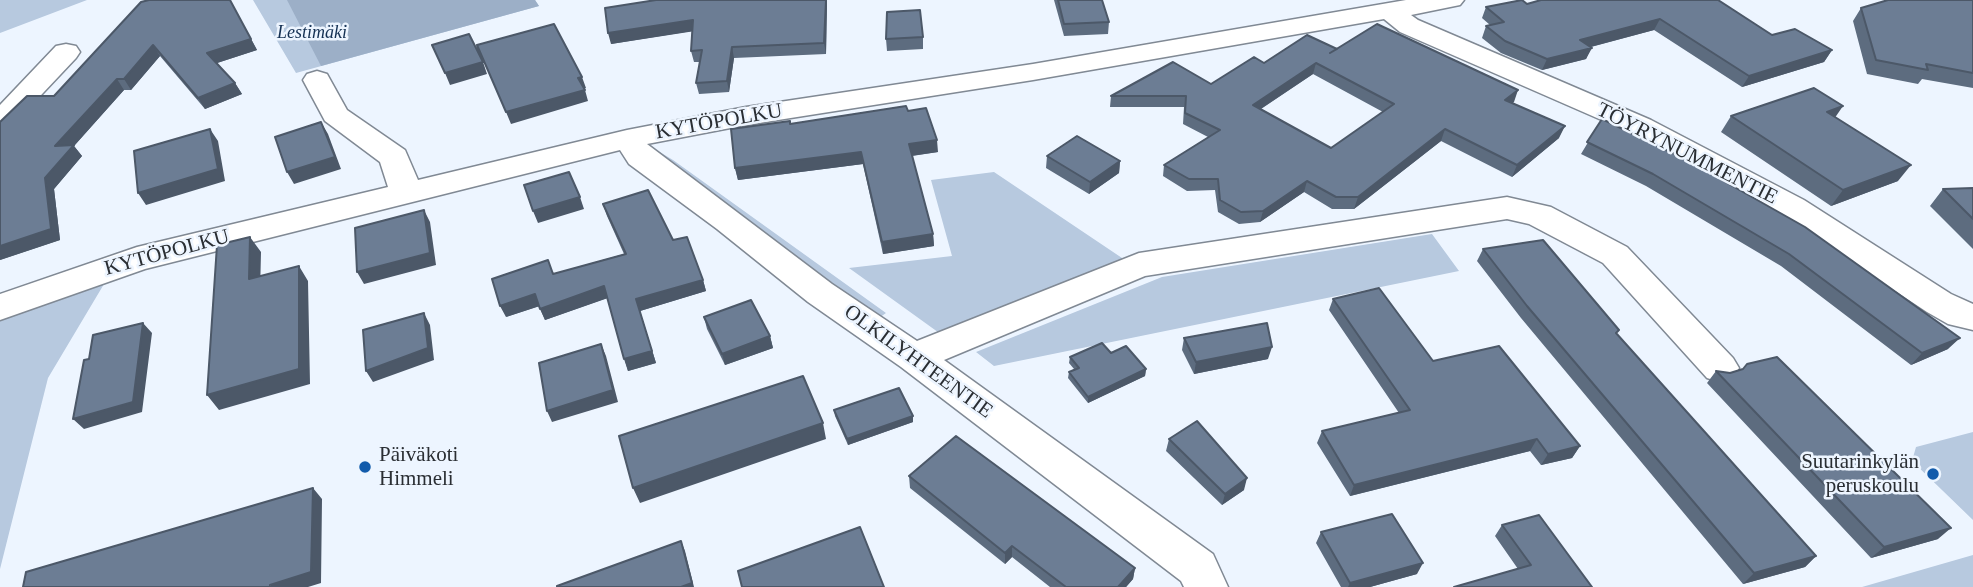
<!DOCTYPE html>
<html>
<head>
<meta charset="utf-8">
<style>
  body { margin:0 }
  canvas { display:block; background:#edf5ff }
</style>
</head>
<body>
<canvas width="1973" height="587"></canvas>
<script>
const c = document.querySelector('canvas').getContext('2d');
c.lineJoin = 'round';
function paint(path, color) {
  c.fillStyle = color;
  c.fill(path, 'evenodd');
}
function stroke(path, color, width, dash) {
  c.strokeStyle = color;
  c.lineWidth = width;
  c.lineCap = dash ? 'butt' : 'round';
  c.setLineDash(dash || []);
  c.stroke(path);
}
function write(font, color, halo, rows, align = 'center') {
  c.font = font + ' "Times New Roman",serif';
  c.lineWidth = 5;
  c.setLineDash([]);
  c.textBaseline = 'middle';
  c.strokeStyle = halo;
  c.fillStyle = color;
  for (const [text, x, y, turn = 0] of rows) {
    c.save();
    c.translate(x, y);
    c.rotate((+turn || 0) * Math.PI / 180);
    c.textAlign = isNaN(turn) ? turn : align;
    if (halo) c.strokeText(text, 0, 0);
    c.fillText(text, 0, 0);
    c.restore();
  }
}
paint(new Path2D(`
  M0,0H87L0,33Z
  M253,0H535L539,6L296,73Z
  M658,151L673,160L886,313L876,320L657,160Z
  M994,172L1125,260L942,335L849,268L952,256L931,180Z
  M1432,234L1459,271L994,366L976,352L1162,277Z
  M107,279L48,378L0,569V320Z
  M1973,432V520L1912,461L1916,447Z
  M1973,555V587H1862Z`), '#b7c9df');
paint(new Path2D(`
  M287,0H535L539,6L321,66Z`), '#9cafc7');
const minor = new Path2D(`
  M1406,0H1464L1460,5L1411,15L1418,20L1651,120L1804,200L1951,294L1973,304V330L1948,324L1927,312L1782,216L1629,132L1400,32L1384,19L1033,80L746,125L647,144L832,284L917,341L1139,253L1507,197L1551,207L1627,247L1733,358L1739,368L1733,378L1720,382L1707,378L1603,263L1529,224L1507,219L1145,276L944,360L1213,554L1228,587H1184L1181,581L901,367L808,302L717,229L629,164L620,150L145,269L0,320V294L137,247L388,187L380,162L325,121L303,80L307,74L317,71L327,74L347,110L405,150L418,180L627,130L746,107L1033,64Z
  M66,44L76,46L80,52L76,58L10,128L0,131V105L56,46Z`);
stroke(minor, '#808994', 3);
paint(minor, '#fff');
paint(new Path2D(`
  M230,0L257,50L217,63L235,83L242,94L205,109L160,56L131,90H124L74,146L82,156L54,189L60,240L0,260L54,96Z
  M656,0H827L826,54L734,58L729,92L699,94L696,83L700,62H694L691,51L692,31L611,44Z
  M1054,0H1102L1109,22L1108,34L1064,36Z
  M1541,0L1772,35L1832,50L1824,62L1742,87L1654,30L1591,47L1586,59L1542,70L1501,53L1482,38L1486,26L1490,25L1482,18L1486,7L1527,4Z
  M1973,0V88L1922,79L1918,84L1867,74L1853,21L1861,8Z
  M923,37V49L887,51L886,39Z
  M1337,49L1514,102L1512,103L1559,138L1512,177L1441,141L1354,209H1332L1304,192L1260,222L1239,224L1218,212L1215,190L1187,191L1163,176L1164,165L1208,137L1183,124L1184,107H1110L1111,96L1211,84L1264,63ZM1313,74L1383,112L1331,148L1261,109Z
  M908,111L938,152L912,156L933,234L934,246L883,254L863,164L738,180L735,168L790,124Z
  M1731,116L1836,118L1898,181L1831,206L1721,132Z
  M1602,119L1948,349L1911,365L1781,266L1646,186L1581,154Z
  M1047,156L1120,161L1119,173L1089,194L1046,168Z
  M1973,188V249L1930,206L1943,189Z
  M603,204L673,240L703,280L706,291L640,311L656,363L628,371L607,298L545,320L539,306L506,317L553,274L624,254L607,216Z
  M1483,249L1617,334L1816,556L1805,567L1743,584L1521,318L1477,261Z
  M1333,299L1433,361L1580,446L1572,458L1541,465L1530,451L1350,496L1317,443L1322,431L1399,413L1329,310Z
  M704,317L770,336L773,348L725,365L707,329Z
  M1184,338L1268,359L1194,374L1182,350Z
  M1111,353L1146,369L1145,376L1088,403L1068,378L1069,372L1074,369L1069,363L1070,357Z
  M1716,371L1938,539L1871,558L1707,383Z
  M834,410L913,422L848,445L835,416Z
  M1169,439L1244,490L1222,505L1166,451Z
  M909,476L1135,568L1133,579L1126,587H1050L1012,557L1005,564L910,488Z
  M1502,525L1592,587H1454L1518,569L1495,536Z
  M1321,532L1417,574L1370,587H1341L1316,543Z`), '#5d6c7f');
paint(new Path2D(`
  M230,0L257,50L214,64L207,53Z
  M826,0H827L826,54L824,43Z
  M1660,19L1654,30L1575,51L1580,40Z
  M693,20L695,31L611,44L608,33Z
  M153,45L160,56L131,90L124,79Z
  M732,47L734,58L729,92L727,81Z
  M1592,48L1586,59L1542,70L1547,59Z
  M1832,50L1824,62L1742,87L1749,76Z
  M483,62L487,74L450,85L445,73Z
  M1316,63L1313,74L1250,116L1253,105Z
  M582,77L586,88L582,89L578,78Z
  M117,79L124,90L74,146L82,156L54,189L60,240L0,260V246L45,178L55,146Z
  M235,83L242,94L205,109L198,98Z
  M585,90L588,101L511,124L506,112Z
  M1518,90L1514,102L1500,111L1505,100Z
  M1843,106L1832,122L1827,112Z
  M321,122L328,134L341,169L294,184L287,172Z
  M1565,126L1559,138L1512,177L1517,165Z
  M210,129L218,141L225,181L146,205L138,193Z
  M1445,129L1441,141L1354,209L1358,197Z
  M937,140L938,152L910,156L909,144Z
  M861,152L863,164L738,180L735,168Z
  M1120,161L1119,173L1089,194L1090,182Z
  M1911,165L1898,181L1831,206L1843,190Z
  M1307,181L1304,192L1260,222L1263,211Z
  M580,197L584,209L538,223L533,211Z
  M424,210L430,222L436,265L364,284L357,272Z
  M933,234L934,246L883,254L882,242Z
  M250,237L261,252L260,294L249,279Z
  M299,266L308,281L310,384L219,410L207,395Z
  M703,280L706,291L640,311L656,363L628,371L624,359L636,299Z
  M604,286L608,298L545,320L540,309Z
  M535,294L540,306L506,317L500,306Z
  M424,313L430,325L434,360L373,382L366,371Z
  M143,323L152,333L142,412L84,429L73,419Z
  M770,336L773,348L725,365L722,354Z
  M1960,338L1948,349L1911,365L1922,353Z
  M601,344L606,356L618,402L552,422L547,411Z
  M1272,347L1268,359L1194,374L1196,362Z
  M1146,369L1145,376L1088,403V397Z
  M913,416V422L848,445L847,439Z
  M823,423L826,439L640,503L633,488Z
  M1537,439L1530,451L1350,496L1354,485Z
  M1580,446L1572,458L1541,465L1548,454Z
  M1247,478L1244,490L1222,505L1225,494Z
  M313,488L322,499L321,583L308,587H270Z
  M1951,528L1938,539L1871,558L1884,547Z
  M681,541L685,551L694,587H681Z
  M1012,546V557L1005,564V553Z
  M1816,556L1805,567L1743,584L1754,573Z
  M1423,563L1417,574L1370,587H1348L1350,583Z
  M1135,568L1133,579L1126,587H1118Z`), '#4c5868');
const building = new Path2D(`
  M149,0H230L251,39L207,53L235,83L198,98L153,45L124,79H117L55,146L74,145L45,178L51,229L0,246V122L27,96H54L141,2Z
  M656,0H826L824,43L732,47L727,81L696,83L702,50L691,51L693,20L608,33L605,8Z
  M1058,0H1102L1109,22L1064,24Z
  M1522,0L1527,4L1541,0H1718L1772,35L1795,29L1832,50L1749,76L1660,19L1580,40L1592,48L1547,59L1505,41L1486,26L1504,22L1486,7Z
  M1888,0H1973V73L1926,64L1928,70L1876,60L1861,8Z
  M920,10L923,37L886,39L887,12Z
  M554,24L582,77L578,78L585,90L506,112L477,45Z
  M1377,24L1518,90L1505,100L1565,126L1517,165L1445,129L1358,197H1336L1307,181L1263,211L1241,212L1220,200L1218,179H1189L1164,165L1220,130L1185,113L1186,96H1111L1173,62L1211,84L1254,57L1264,63L1307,35L1337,49L1330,53ZM1316,63L1394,104L1331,148L1253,105Z
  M469,34L483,62L445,73L432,45Z
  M1814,88L1843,106L1827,112L1911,165L1843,190L1731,116Z
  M906,106L908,111L926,108L937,140L909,144L933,234L882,242L861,152L735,168L731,129L790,121V124Z
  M1602,119L1683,158L1805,227L1960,338L1922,353L1789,254L1653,174L1587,142Z
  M321,122L335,157L287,172L275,137Z
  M210,129L218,169L138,193L134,151Z
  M1077,136L1120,161L1090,182L1047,156Z
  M569,172L580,197L533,211L524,185Z
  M1973,188V219L1943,189Z
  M648,190L673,240L687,237L703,280L636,299L652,351L624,359L604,286L540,309L535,294L500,306L492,279L548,260L553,274L626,254L603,204Z
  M424,210L430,253L357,272L355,228Z
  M250,237L249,279L299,266V369L207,395L217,245Z
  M1543,240L1619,330L1616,333L1816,556L1754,573L1527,306L1483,249Z
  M1379,288L1433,361L1499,346L1580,446L1548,454L1537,439L1354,485L1322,431L1410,410L1333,299Z
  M751,300L770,336L722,354L704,317Z
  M424,313L428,348L366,371L363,330Z
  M143,323L133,402L73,419L84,360L89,359L93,335Z
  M1267,323L1272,347L1196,362L1184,338Z
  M1102,343L1111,353L1126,346L1146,369L1088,397L1069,372L1079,368L1070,357Z
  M601,344L613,390L547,411L539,363Z
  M1777,357L1951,528L1884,547L1716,371L1730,373L1743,369L1747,364Z
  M803,376L823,423L633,488L619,436Z
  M899,388L913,416L847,439L834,410Z
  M1197,421L1247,478L1225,494L1169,439Z
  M956,436L1135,568L1118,587H1066L1012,546L1005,553L909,476Z
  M313,488L311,572L270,585V587H23L26,572Z
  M1392,514L1423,563L1350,583L1321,532Z
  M1539,515L1592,587H1454L1531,565L1502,525Z
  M860,527L884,587H742L738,571Z
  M681,541L692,583L681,587H557V586Z`);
paint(building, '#6c7d94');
stroke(building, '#4c5868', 2);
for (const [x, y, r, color] of [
  [365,467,7,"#125bab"],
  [1933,474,7,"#125bab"]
]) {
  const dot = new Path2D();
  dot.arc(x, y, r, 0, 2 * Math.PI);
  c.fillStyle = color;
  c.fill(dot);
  stroke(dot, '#edf5ff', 2.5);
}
write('italic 18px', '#143053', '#edf5ff', [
  ["Lestimäki",312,33]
]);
write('21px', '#2a2e33', '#edf5ff', [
  ["KYTÖPOLKU",719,122,-10],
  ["TÖYRYNUMMENTIE",1687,154,27],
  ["KYTÖPOLKU",167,253,-15],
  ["OLKILYHTEENTIE",918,362,36]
]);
write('21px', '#2a2e33', '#edf5ff', [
  ["Päiväkoti",379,455],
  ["Himmeli",379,479],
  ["Suutarinkylän",1919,462,"right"],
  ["peruskoulu",1919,486,"right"]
], 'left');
</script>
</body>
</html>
